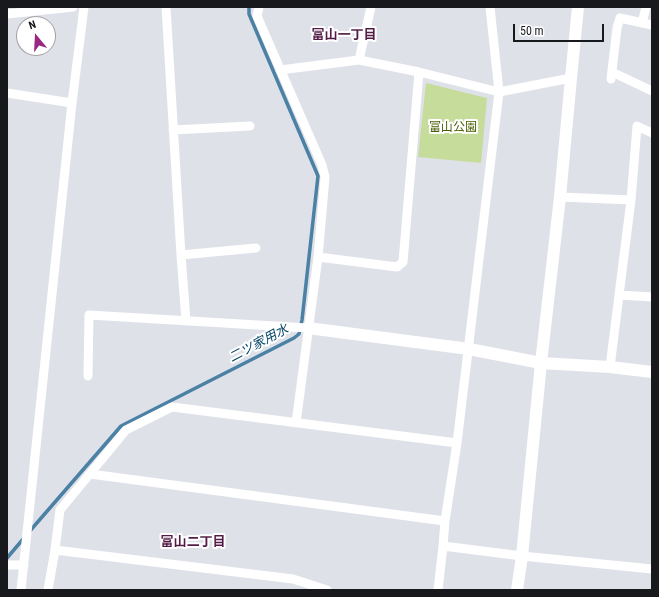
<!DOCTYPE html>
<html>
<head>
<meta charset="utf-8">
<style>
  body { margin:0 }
  #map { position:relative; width:659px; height:597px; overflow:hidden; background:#dfe1e9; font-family:"Roboto Condensed",sans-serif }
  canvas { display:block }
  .frame { position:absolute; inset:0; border:8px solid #18191c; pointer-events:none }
  .north { position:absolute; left:16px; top:16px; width:40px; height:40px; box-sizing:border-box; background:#fff; border:1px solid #a3a3a4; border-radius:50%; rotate:342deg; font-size:11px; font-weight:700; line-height:16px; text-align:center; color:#18191c }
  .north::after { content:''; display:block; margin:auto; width:14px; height:18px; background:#9a2783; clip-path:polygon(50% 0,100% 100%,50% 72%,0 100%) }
  .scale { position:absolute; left:513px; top:24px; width:91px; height:18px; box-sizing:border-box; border:2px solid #18191c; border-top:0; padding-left:5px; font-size:12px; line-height:14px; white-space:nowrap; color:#18191c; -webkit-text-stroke:3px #fff; paint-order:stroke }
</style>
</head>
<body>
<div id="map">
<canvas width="659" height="597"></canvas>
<div class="frame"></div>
<div class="north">N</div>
<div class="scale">50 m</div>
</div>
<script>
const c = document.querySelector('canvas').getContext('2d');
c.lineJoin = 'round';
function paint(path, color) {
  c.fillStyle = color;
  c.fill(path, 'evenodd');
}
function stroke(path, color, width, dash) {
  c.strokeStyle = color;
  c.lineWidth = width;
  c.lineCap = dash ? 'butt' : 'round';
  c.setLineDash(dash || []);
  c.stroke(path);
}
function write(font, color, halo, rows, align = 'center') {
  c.font = font + ' "Roboto Condensed","Noto Sans JP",sans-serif';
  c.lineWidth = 4;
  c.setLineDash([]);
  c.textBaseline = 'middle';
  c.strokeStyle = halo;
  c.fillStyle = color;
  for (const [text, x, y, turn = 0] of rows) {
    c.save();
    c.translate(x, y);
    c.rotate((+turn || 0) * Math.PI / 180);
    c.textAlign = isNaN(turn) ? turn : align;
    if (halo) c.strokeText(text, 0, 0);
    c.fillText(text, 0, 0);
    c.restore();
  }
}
paint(new Path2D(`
  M426,83L487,98L481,163L418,157Z`), '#c6dc9a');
stroke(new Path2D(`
  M29,532L121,426L294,338L299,334L302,320L318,176L249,14V7
  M7,558L24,538`), '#4a81a4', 3.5);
stroke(new Path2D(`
  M166,7L181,255L186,321
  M259,7L257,16L322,165L325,177L318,257L296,423
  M7,14L73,7
  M642,23L646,7
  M359,60L371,7
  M280,70L359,60L419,72L499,92L571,78
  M612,72L652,91
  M611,79L617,28L620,18L652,25
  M7,93L72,103
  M173,130L250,126
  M652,133L637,126L631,200L619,295L652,297
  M560,197L631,200
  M181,255L256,248
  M318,257L397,267L403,262L419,72
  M610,367L619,295
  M88,376L89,315L308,328
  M90,474L445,521
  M443,546L522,556L652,569
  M55,550L293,579L327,590
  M7,565H24
  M21,590L72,103L84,7
  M48,590L55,550L60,510L126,430L172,407L457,443
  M438,590L443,546L445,521L457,443L499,92L490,7`), '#fff', 9);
stroke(new Path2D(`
  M308,328L469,349L541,363L610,367L652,372
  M517,590L522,556L541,363L560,197L571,78L578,7`), '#fff', 12);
write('12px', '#4a5e05', '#fff', [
  ["富山公園",453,128]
]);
write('bold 13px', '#531c47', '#fff', [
  ["富山一丁目",344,36],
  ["富山二丁目",193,543]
]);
write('italic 13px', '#054667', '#fff', [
  ["二ツ家用水",259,344,-28]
]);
</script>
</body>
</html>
